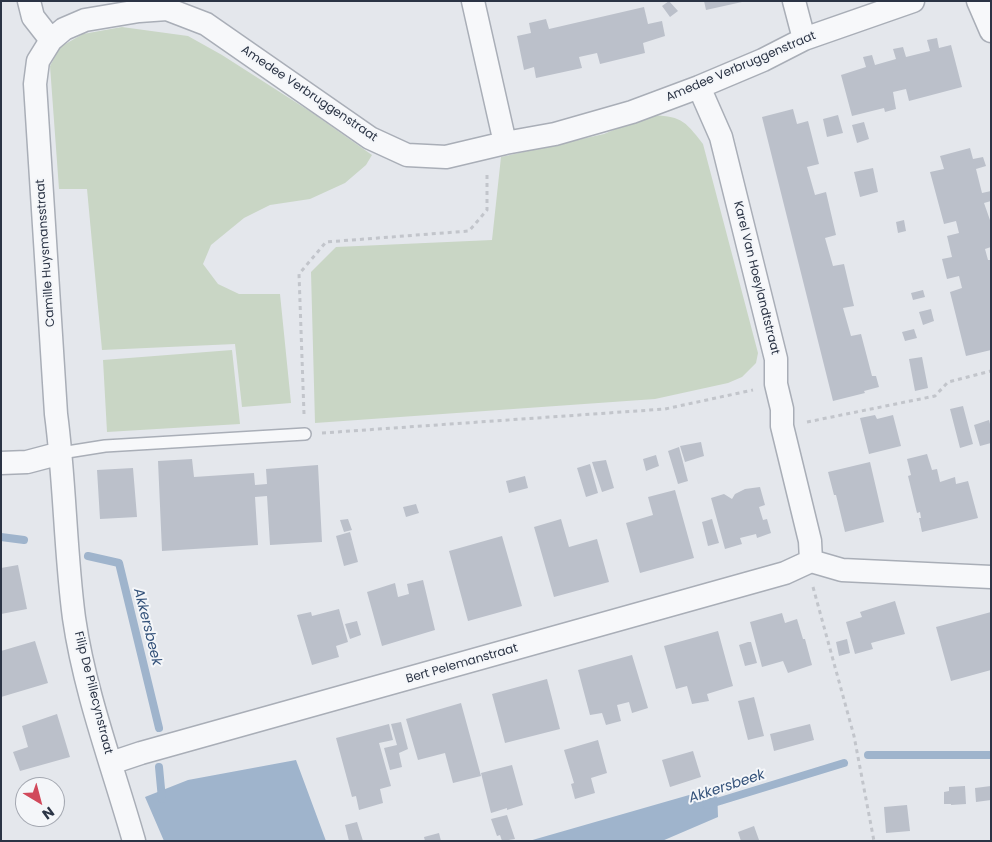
<!DOCTYPE html>
<html>
<head>
<meta charset="utf-8">
<style>
  body { margin:0 }
  #map { position:relative; width:992px; height:842px; overflow:hidden; background:#e4e7ec; font-family:Poppins,sans-serif }
  canvas { display:block }
  .frame { position:absolute; inset:0; border:2px solid #2b3445; pointer-events:none }
  .north { position:absolute; left:15px; top:777px; width:50px; height:50px; box-sizing:border-box; background:#f4f6f9; border:1px solid #a4a8b1; border-radius:50%; rotate:143deg; font-size:14px; font-weight:700; line-height:20px; text-align:center; color:#2b3445 }
  .north::after { content:''; display:block; margin:auto; width:18px; height:22px; background:#d1495b; clip-path:polygon(50% 0,100% 100%,50% 72%,0 100%) }
</style>
</head>
<body>
<div id="map">
<canvas width="992" height="842"></canvas>
<div class="frame"></div>
<div class="north">N</div>
</div>
<script>
const c = document.querySelector('canvas').getContext('2d');
c.lineJoin = 'round';
function paint(path, color) {
  c.fillStyle = color;
  c.fill(path, 'evenodd');
}
function stroke(path, color, width, dash) {
  c.strokeStyle = color;
  c.lineWidth = width;
  c.lineCap = dash ? 'butt' : 'round';
  c.setLineDash(dash || []);
  c.stroke(path);
}
function write(font, color, halo, rows, align = 'center') {
  c.font = font + ' Poppins,sans-serif';
  c.lineWidth = 4;
  c.setLineDash([]);
  c.textBaseline = 'middle';
  c.strokeStyle = halo;
  c.fillStyle = color;
  for (const [text, x, y, turn = 0] of rows) {
    c.save();
    c.translate(x, y);
    c.rotate((+turn || 0) * Math.PI / 180);
    c.textAlign = isNaN(turn) ? turn : align;
    if (halo) c.strokeText(text, 0, 0);
    c.fillText(text, 0, 0);
    c.restore();
  }
}
paint(new Path2D(`
  M122,27L188,36L222,55L311,112L372,155L366,165L345,183L310,199L270,205L244,218L211,245L203,264L218,284L239,294H280L291,403L242,407L235,344L102,350L87,189H59L50,66L60,47L83,34Z
  M649,115C680,116 684,119 703,144L758,353L756,363L742,377L728,383L655,399L315,423L311,272L336,247L492,240L501,157L604,134Z
  M232,350L240,424L107,432L103,360Z`), '#c9d6c5');
paint(new Path2D(`
  M296,760L326,841H164L145,797L188,780Z
  M717,787L718,817L662,841H529Z`), '#9fb4cc');
stroke(new Path2D(`
  M1,537L24,540
  M88,556L119,563L159,728
  M868,755H991
  M159,767L162,799
  M707,805L844,763`), '#9fb4cc', 8);
paint(new Path2D(`
  M669,1L678,11L670,17L662,6Z
  M704,1H742V2L706,10Z
  M644,7L648,24L662,21L665,36L643,43L645,53L600,64L597,53L579,57L582,68L536,78L534,67L524,70L517,36L531,33L529,23L546,19L549,29Z
  M937,38L939,48L951,45L962,87L909,101L906,89L893,92L896,109L885,112L884,108L852,116L841,75L866,67L863,57L872,55L875,65L896,59L893,49L903,47L906,57L930,51L927,40Z
  M793,109L797,124L808,121L819,164L807,167L815,195L826,192L836,235L825,238L833,266L844,264L854,306L843,308L851,336L861,334L872,376H876L879,387L864,391L865,393L833,401L762,117Z
  M838,115L843,133L827,137L823,119Z
  M864,122L869,139L857,143L852,125Z
  M970,148L973,159L983,157L986,166L976,169L982,193L991,191V201L984,203L991,223V247L985,249L988,260H991V350L966,356L950,292L962,288L959,276L947,279L942,259L952,257L947,236L959,233L956,221L944,224L930,172L944,169L940,156Z
  M873,168L878,192L860,197L854,172Z
  M904,220L906,231L898,233L896,222Z
  M923,290L925,297L913,300L911,293Z
  M931,309L934,321L923,325L919,312Z
  M914,329L917,338L905,341L902,332Z
  M922,357L928,388L915,391L909,359Z
  M963,406L973,444L960,448L950,409Z
  M875,415L877,419L893,415L901,446L869,454L860,418Z
  M989,420L991,428V443L980,446L974,425Z
  M701,442L704,456L685,462L680,446Z
  M679,447L688,481L678,484L668,451Z
  M927,454L932,470L937,469L940,482L955,477L956,484L968,481L978,518L922,532L919,518H921L920,512L917,513L908,476L911,475L907,459Z
  M656,455L659,466L646,471L643,459Z
  M192,459L194,477L254,473L255,485L267,484L266,469L318,465L322,542L270,545L267,496L255,497L258,545L162,551L158,461Z
  M606,460L614,488L602,492L592,462Z
  M870,462L884,522L845,532L836,495H834L828,472Z
  M590,464L598,493L586,497L577,468Z
  M133,468L137,517L100,519L97,470Z
  M525,476L528,488L509,493L506,481Z
  M760,487L765,505L759,507L763,520L767,519L771,533L757,538L756,534L740,538L742,544L725,549L711,498L724,494L732,499L735,494L745,489Z
  M675,490L694,558L640,573L626,523L653,515L648,497Z
  M416,504L419,513L406,517L403,507Z
  M348,519L352,530L344,532L340,520Z
  M561,519L569,547L597,539L609,582L554,597L534,527Z
  M712,519L719,543L708,546L702,522Z
  M350,532L358,562L344,566L336,536Z
  M502,536L522,606L468,621L449,551Z
  M18,565L27,609L1,614V568Z
  M423,580L435,630L382,646L367,592L395,583L398,597L409,594L407,584Z
  M895,601L905,634L871,643L873,649L855,654L846,622L862,617L860,612Z
  M339,609L348,642L336,646L339,657L312,665L297,615L311,612L312,616Z
  M991,612V670L951,681L936,627Z
  M782,613L785,623L797,619L803,639H805L812,665L788,673L783,661L762,667L750,622Z
  M357,621L361,635L350,639L345,624Z
  M718,631L733,686L707,694L709,701L692,704L687,686L676,689L664,646Z
  M847,639L850,653L839,656L836,642Z
  M35,641L48,683L1,697V651Z
  M748,642H751L757,663L745,666L739,645Z
  M632,655L648,708L632,713L629,702L617,705L621,721L606,725L602,713L590,715L578,670Z
  M547,679L560,729L505,743L492,694Z
  M754,697L764,736L748,740L738,701Z
  M461,703L481,776L453,783L445,753L418,760L406,719Z
  M57,714L70,757L20,771L13,752L28,747L22,726Z
  M401,722L408,749L399,753L402,767L390,770L384,748L397,745L391,724Z
  M389,724L393,740L379,743L391,786L380,789L383,803L359,810L356,796L352,797L336,738Z
  M810,724L814,740L774,751L770,734Z
  M598,740L607,773L591,778L595,793L575,799L571,784L574,783L564,750Z
  M693,751L701,777L670,787L662,760Z
  M512,765L523,805L507,810V808L491,813L481,773Z
  M965,786L966,804L951,805V804H944V792L949,791V787Z
  M991,786V800L976,802L975,788Z
  M907,805L910,831L886,833L884,807Z
  M507,815L515,839L502,841L500,835L497,836L491,819Z
  M357,822L363,841H349L345,825Z
  M754,826L759,840L741,841L738,832Z
  M439,833L441,841H425L424,837Z`), '#bbc0ca');
const lane = new Path2D(`
  M61,453L105,446L305,434`);
const street = new Path2D(`
  M29,1L33,17L51,40
  M473,1L505,143
  M794,1L804,39
  M978,1L991,31
  M699,87L721,137L776,359V384L782,409V426L810,541L811,561
  M1,463L27,462L61,453
  M811,561L842,570L991,577
  M111,763L141,753L785,573L811,561
  M134,841C113,767 85,694 74,618C65,550 65,481 56,414L35,84L38,61L51,40L64,29L85,20L139,11L167,9L206,24L370,138L407,155L446,157L505,143L555,134L632,112L699,87L763,60L804,39L913,1`);
stroke(lane, '#a9aeb7', 14);
stroke(street, '#a9aeb7', 25);
stroke(new Path2D(`
  M304,414L299,274L326,242L469,231L487,210V172
  M807,422L935,396L948,382L991,371
  M322,433L665,409L753,390
  M813,587L854,736L874,841`), '#c2c5cb', 3, [4, 4]);
stroke(lane, '#f7f8fa', 11);
stroke(street, '#f7f8fa', 22);
write('12px', '#2b3445', '#f4f6f9', [
  ["Amedee Verbruggenstraat",741,67,-23],
  ["Amedee Verbruggenstraat",309,94,34],
  ["Camille Huysmansstraat",46,253,-94],
  ["Karel Van Hoeylandtstraat",756,278,76],
  ["Bert Pelemanstraat",462,664,-16],
  ["Filip De Pillecynstraat",93,693,76]
]);
write('italic 14px', '#34527a', '#f4f6f9', [
  ["Akkersbeek",147,627,76],
  ["Akkersbeek",727,787,-18]
]);
</script>
</body>
</html>
